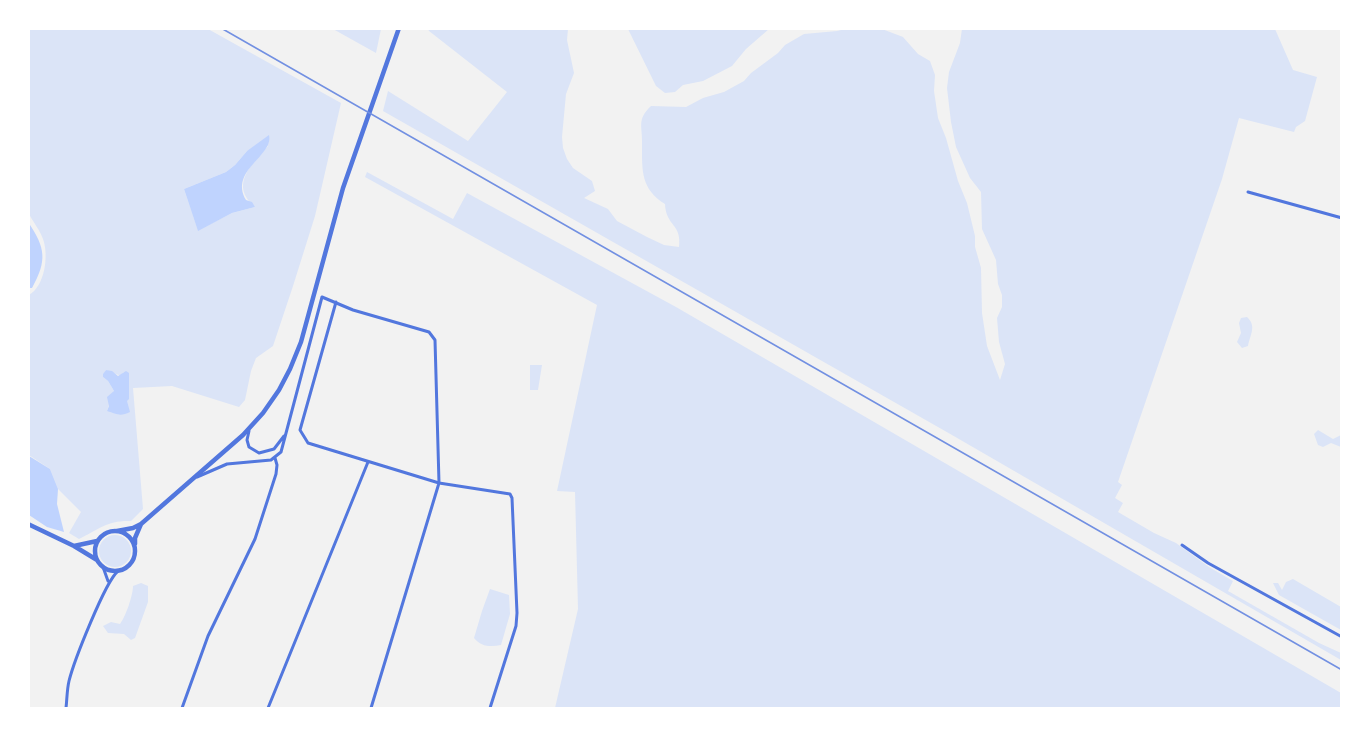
<!DOCTYPE html>
<html>
<head>
<meta charset="utf-8">
<style>
  body { margin:0 }
  #map { position:relative; width:1370px; height:737px; overflow:hidden; background:#f2f2f2; font-family:"Playfair Display",serif }
  canvas { display:block }
  .frame { position:absolute; inset:0; border:30px solid #fff; pointer-events:none }
</style>
</head>
<body>
<div id="map">
<canvas width="1370" height="737"></canvas>
<div class="frame"></div>
</div>
<script>
const c = document.querySelector('canvas').getContext('2d');
c.lineJoin = 'round';
function paint(path, color) {
  c.fillStyle = color;
  c.fill(path, 'evenodd');
}
function stroke(path, color, width, dash) {
  c.strokeStyle = color;
  c.lineWidth = width;
  c.lineCap = dash ? 'butt' : 'round';
  c.setLineDash(dash || []);
  c.stroke(path);
}
paint(new Path2D(`
  M870,28L882,29L903,37L918,54L930,61L935,75L934,91L938,118L946,138L958,181L967,203L975,236V247L981,268L982,313L987,346L1000,380L1005,364L999,342L997,318L1002,307V295L998,284L996,260L982,229L981,192L970,178L956,147L951,122L947,88L949,72L960,43L962,29H1275L1293,70L1317,77L1305,121L1296,127L1294,132L1239,118L1222,179L1118,482L1122,485L1115,498L1123,503L1118,512L1154,533L1176,543L1209,567L1233,581L1228,591L1319,643L1341,653V660L952,435L383,111L388,91L468,141L507,92L429,31L428,29H568L567,40L574,73L566,94L562,137L563,148L567,159L573,168L592,181L595,191L584,198L608,209L617,221L647,237L664,245L679,247C682,223 666,227 665,204C641,189 642,171 642,145C643,127 636,120 651,106L686,107L703,98L724,92L744,81L751,73L778,53L785,45L804,34L837,31L845,29Z
  M29,29H208L341,103L315,216L293,286L273,346L256,358L251,371L245,400L239,407L172,386L133,388L143,509L131,521C108,520 99,529 79,539L69,533L81,512L58,489L50,469L29,455V295C45,286 49,255 43,239C40,230 33,222 29,214ZM268,146C251,164 229,186 255,207L232,213L198,230L184,189L226,172L235,165L247,151ZM106,370L121,376L124,372L127,401L107,411L114,391L108,381L103,377V375Z
  M333,29H381L376,53Z
  M628,29H769L746,49L732,66L703,81L683,85L675,92L665,93L656,86Z
  M367,172L453,219L467,193L676,307L1341,693V708H555L578,609L575,492L557,491L597,305L365,177Z
  M1247,317C1257,326 1250,335 1248,346L1242,348L1237,342L1241,333L1239,323L1241,318Z
  M530,365H542L538,390H530Z
  M1318,430L1333,439L1341,435V447L1331,443L1323,447L1318,445L1314,434Z
  M99 551a16 16 0 1 1 32 0a16 16 0 1 1-32 0Z
  M1293,579L1341,607V630L1279,595L1273,583H1278L1282,590L1286,582Z
  M141,583L148,586V602L135,638L131,640L124,634L108,633L103,626L111,622L120,624C126,616 133,595 133,586Z
  M490,589L509,595L510,614L501,645C491,647 481,647 474,638L482,611Z`), '#dbe4f7');
paint(new Path2D(`
  M269,135C274,156 229,170 246,200L252,202L255,207L232,213L198,231L184,189L226,172L235,165L247,151Z
  M28,222C46,248 47,261 32,288H29Z
  M106,370L112,371L118,376L126,371L129,373V399L127,401L130,412C120,417 117,414 107,411L109,406L107,397L114,391L108,381L103,377V374Z
  M29,456L50,469L58,489L57,504L64,532L47,527L29,515Z`), '#bfd3fe');
stroke(new Path2D(`
  M1248,192L1342,218
  M336,302L300,430L308,443L439,483L510,494L512,498L517,613L516,626L490,708
  M249,431L247,440L249,447L259,453L274,449L284,436
  M197,477L227,464L271,460L281,452L322,297L353,310L429,332L435,340L439,483L371,708
  M1182,545L1208,563L1342,637
  M103,567L108,581
  M66,708C67,699 67,689 69,681C74,661 105,582 118,571
  M182,708L208,636L255,539L276,474L277,465L275,458
  M268,708L368,462`), '#5277de', 3);
stroke(new Path2D(`
  M28,524L74,546L97,560
  M95 551a20 20 0 1 1 40 0a20 20 0 1 1-40 0Z
  M117,531L133,528L141,524L243,435L263,413L279,390L290,369L301,342L343,188L399,28
  M135,544V538L141,524
  M74,546L97,541`), '#5277de', 4.5);
stroke(new Path2D(`
  M221,28L1342,670`), '#7290e2', 1.5);
</script>
</body>
</html>
